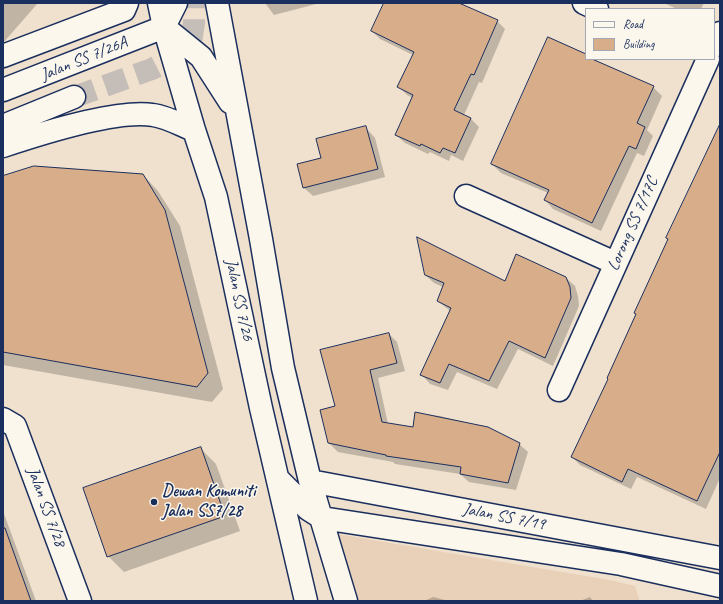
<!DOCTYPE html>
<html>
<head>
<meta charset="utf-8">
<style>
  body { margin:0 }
  #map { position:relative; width:723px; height:604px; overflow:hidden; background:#f0e1ce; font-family:Caveat,sans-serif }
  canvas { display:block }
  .frame { position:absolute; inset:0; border:4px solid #1b2f5e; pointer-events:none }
  .legend { position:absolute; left:585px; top:8px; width:130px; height:52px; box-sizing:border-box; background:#fbf7ec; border:1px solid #a1a7b3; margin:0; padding:5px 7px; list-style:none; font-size:12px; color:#1b2f5e }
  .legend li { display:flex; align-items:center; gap:8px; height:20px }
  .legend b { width:20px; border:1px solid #a1a7b3 }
</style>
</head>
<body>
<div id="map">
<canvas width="723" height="604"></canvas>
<div class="frame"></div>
<ul class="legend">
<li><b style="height:5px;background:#fbf7ec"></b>Road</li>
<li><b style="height:11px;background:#d8ad89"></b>Building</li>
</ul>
</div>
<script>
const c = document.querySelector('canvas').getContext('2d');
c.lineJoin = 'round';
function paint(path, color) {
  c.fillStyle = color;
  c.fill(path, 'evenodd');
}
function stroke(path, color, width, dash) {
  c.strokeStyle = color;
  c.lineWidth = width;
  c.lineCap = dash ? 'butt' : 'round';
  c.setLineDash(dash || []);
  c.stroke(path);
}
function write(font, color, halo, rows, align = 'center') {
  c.font = font + ' Caveat,sans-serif';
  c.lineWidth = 3;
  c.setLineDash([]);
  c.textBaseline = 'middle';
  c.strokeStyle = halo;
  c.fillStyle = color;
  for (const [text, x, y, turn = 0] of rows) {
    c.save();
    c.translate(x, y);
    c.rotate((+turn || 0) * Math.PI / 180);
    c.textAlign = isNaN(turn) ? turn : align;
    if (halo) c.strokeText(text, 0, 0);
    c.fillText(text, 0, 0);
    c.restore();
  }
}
paint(new Path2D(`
  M337,534L610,580L635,586L640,601H355Z`), '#e9d1b9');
paint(new Path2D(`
  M3,3H38L3,43Z
  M265,3H320L274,15Z
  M385,3H459L497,21L505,29L482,83L479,82L464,115L470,118L479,127L463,161L451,155L449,161L430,152L428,154L405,143L396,135L413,98L407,95L399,87L413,55L380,39L372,31Z
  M664,3H704L701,9H677Z
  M586,55V59H592L653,87L662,96L647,130L653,136L644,156L637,153L601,231L553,209L545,200L548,193L501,173L492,164Z
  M720,125V478L706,509L637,477L631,489L580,465L572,457L609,379L668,240L667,238Z
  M367,129L375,138L385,177L313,196L304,188L322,159Z
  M143,175L158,191L180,226L223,389L212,402L3,365V177Z
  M425,275L505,283L566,278L575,286L578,296L579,306L553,366L518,349L497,389L457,372L448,390L430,384L422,375L450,311L438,301L443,287L434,283Z
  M389,334L397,342L405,371L378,378L388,424L413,428L415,413L440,416L487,428L519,444L528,452L516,490L469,482L460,474L395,464L393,462L338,452L329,443L336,406Z
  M200,448L216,464L240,531L124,572L108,556Z
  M3,511L36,601H3Z
  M433,597L449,601H424Z
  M590,597L593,601H580Z`), '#0003');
const building = new Path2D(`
  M384,3H459L498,20L474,75L471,74L454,110L471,118L455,153L443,148L440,153L421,144L420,146L395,135L413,95L397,87L414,52L371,31Z
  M548,37L586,54V59H592L654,86L637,123L645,127L636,149L629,146L592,223L544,200L549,190L491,164Z
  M720,124V452L697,501L628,469L622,482L571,457L608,379L607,378L636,314L634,313L668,239L666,238Z
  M366,126L378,169L303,188L297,164L321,158L316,139Z
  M34,166L143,174L165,210L208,373L197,387L3,352V176Z
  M417,237L505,281L516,254L566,277L570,287L571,298L545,358L509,341L489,381L449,364L440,383L420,375L451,308L437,301L444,283L425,275Z
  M389,333L397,363L370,370L382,422L413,427L415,412L488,427L520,443L508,483L460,474L461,467L386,456V455L328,443L320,410L335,406L320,350Z
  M201,447L225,516L107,557L83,488Z
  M3,528H5L31,601H3Z`);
paint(building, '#d8ad89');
stroke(building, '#1b2f5e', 1);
stroke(new Path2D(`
  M74,97L152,69L179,55L191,42L194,23V3`), '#c5bdb8', 22, [22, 11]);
const street = new Path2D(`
  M584,3L597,9
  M714,46L720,33
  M3,56L124,10L127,3
  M466,196L615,263
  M559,390L708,59
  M3,419L15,426L80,601`);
const secondary = new Path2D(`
  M159,3L164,27L194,130L216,197L261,408L306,601
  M217,3L261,239L283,368L310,481L346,601
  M164,27L201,57L230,102
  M3,90L164,27L176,3
  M3,126L74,97
  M3,146C39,134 117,109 153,115C167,117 181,125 194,130
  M279,480L308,509L322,518L621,564L720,586
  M310,481L720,558`);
stroke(street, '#1b2f5e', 25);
stroke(secondary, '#1b2f5e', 25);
stroke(street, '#fbf7ec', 22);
stroke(secondary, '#fbf7ec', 22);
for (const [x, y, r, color] of [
  [154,502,4,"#1b2f5e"]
]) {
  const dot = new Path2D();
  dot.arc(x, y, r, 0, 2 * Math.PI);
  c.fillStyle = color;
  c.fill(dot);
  stroke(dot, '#fbf7ec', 1.5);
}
write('17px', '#1b2f5e', '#fbf7ec', [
  ["Jalan SS 7/26A",84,59,-22],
  ["Lorong SS 7/17C",633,224,-66],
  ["Jalan SS 7/26",239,300,78],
  ["Jalan SS 7/28",46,507,70],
  ["Jalan SS 7/19",504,517,11]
]);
write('bold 17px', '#1b2f5e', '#fbf7ec', [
  ["Dewan Komuniti",162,492],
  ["Jalan SS7/28",162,512]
], 'left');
</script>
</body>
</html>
